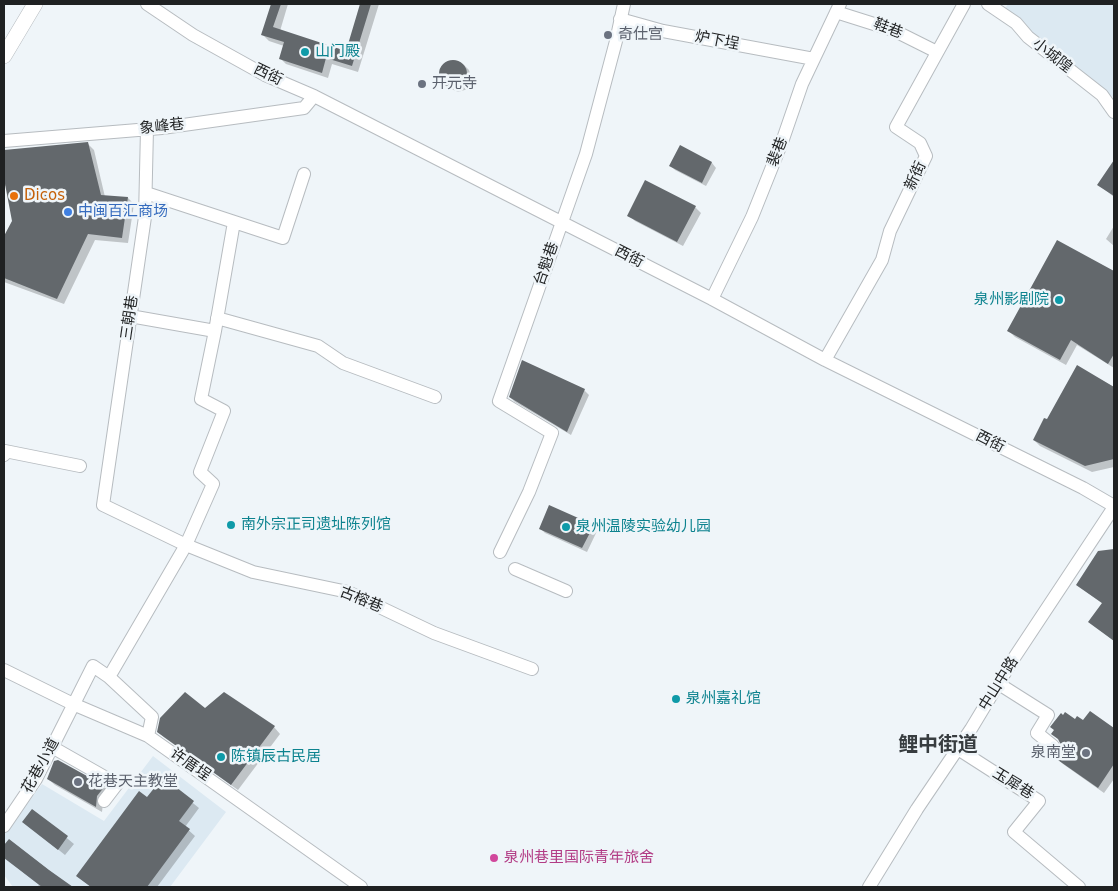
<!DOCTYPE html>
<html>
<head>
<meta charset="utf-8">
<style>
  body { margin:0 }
  #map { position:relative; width:1118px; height:891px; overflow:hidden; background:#eff5f9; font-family:"DejaVu Sans",sans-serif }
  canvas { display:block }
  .frame { position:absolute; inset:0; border:5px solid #1f2122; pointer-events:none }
</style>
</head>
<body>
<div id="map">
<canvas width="1118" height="891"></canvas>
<div class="frame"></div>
</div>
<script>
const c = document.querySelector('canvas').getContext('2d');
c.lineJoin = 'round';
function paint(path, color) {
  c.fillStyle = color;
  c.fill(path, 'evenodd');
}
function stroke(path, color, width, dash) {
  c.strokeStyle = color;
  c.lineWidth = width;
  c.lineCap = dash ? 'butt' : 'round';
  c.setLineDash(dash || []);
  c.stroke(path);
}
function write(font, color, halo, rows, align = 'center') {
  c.font = font + ' "DejaVu Sans","Noto Sans SC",sans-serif';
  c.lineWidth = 5;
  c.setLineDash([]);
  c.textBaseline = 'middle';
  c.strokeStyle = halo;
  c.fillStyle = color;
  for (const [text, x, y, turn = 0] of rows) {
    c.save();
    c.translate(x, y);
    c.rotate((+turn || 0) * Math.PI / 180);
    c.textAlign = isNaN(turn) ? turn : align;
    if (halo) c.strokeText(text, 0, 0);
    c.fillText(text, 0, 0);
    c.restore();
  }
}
paint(new Path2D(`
  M1008,4H1114V98L1004,10Z
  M153,756L226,812L170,887H13L4,875V835L42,784L104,821Z`), '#dce9f2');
paint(new Path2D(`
  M273,4H288L280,31L346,53L361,4H379L358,72L332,64L328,78L286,64L280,58L284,46L269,41L263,35Z
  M454,60L464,65L469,70L472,80L468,89L458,92L449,88L444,83L440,73L445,64Z
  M88,144L94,150L105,197L128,198L134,204L128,243L95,240L64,304L4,282V238L14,221L7,187L4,185V151Z
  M681,147L712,163L716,168L706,186L675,170L671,166Z
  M1114,162V197L1099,185Z
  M695,207L701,213L683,246L635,221L629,215Z
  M1114,226V246L1106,239Z
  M1109,269L1114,274V368L1077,345L1066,365L1015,337L1009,331Z
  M1078,367L1114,387V467L1092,472L1040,446L1034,440L1047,421Z
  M584,390L589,395L571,435L515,402L510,397Z
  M593,526L597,531L587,552L545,533L541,529Z
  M1114,550V641L1090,622L1103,604L1077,585L1099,552Z
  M205,710L274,727L280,734L238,790L165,738L158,732Z
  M1090,712L1114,730V779L1104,793L1063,764L1057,758L1064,748L1075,721L1083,722Z
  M58,761L104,787L110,794L103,803L102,812L55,785L48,779Z
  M163,779L199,808L185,827L195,836L157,887H91L77,876L148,799Z
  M33,810L74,844L65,855L24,822Z
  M9,840L67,884L70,887H37L39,885L4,857V847Z`), '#0003');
paint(new Path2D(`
  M271,4H281L273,27L346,51L360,4H371L352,66L326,58L322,73L279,59L284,42L261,35Z
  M439 74a14 14 0 1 1 28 0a14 14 0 1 1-28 0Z
  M88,142L101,195L128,197L122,238L88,234L57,299L4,278V236L12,221L5,184L4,183V150Z
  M680,145L712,162L702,183L669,166Z
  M1114,160V196L1097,185Z
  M645,180L696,206L677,242L627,216Z
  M1057,240L1114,271V354L1108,364L1071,340L1060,360L1007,331Z
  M522,360L585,389L567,432L509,397Z
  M1077,365L1114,387V459L1085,466L1033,440L1044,418L1047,419Z
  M549,505L594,525L582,548L539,529Z
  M1114,549V641L1088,622L1102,603L1076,585L1098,551Z
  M185,692L205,708L224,692L275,726L231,785L157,732L160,718Z
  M1090,711L1114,728V764L1098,788L1055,758L1062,747L1058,739L1051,734L1054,730L1050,727L1061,713L1063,715L1065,712L1075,719L1077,716L1083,720Z
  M58,760L105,786L97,796L96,807L47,779L54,761Z
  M163,777L194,801L179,821L190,829L147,887H91L76,876L139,791L147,797Z
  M32,809L68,836L58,850L22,822Z
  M9,839L49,870L73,887H42L4,858V845Z`), '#63686c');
const minor = new Path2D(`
  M147,4L193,35L265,75L314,96L712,299L825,360L1083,488L1114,506
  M988,4L1016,23L1028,37L1102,95L1114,112
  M836,12L893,30L937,52
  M620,19L663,31L814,59
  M147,129L145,217L103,505L186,545L253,572L348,592L434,633L532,669
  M4,141L162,128L304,108L314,96
  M146,193L283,238L304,174
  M712,299L752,217L782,142L802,84L840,4
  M130,316L215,331L234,222
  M217,318L318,346L343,363L435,397
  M825,360L882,260L890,231L926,156L920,143L896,127L964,4
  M4,455L5,451L80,466
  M500,552L529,492L552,433L499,401L586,154L616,41L624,4
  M515,569L566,591
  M4,670L73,704L148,736L361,887
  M109,677L152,717L148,736
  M999,684L1048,715L1037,733L1053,746
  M52,747L117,784L104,801
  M958,749L1039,801L1014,832L1079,887
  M4,826L36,779L93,666L109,677L186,545L213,484L200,472L224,411L201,399L215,331
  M869,887L917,809L971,729L1012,661L1114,507`);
const major = new Path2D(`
  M4,56L35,4`);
stroke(minor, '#b7bcc0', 14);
stroke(major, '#b7bcc0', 16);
stroke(minor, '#fff', 12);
stroke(major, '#fff', 15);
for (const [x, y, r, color] of [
  [608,35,5,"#6b7280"],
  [305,52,5,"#0f9aa8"],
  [422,84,5,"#6b7280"],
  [14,196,5,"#e8710a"],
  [68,212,5,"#3f7fe0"],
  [1059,300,5,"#0f9aa8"],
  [231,525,5,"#0f9aa8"],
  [566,527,5,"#0f9aa8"],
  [676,699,5,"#0f9aa8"],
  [1086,753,5,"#6b7280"],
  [221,757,5,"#0f9aa8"],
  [78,782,5,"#6b7280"],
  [494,858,5,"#d1479c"]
]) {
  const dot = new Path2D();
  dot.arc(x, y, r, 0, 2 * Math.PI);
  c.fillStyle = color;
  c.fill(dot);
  stroke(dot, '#eff5f9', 2);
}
write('15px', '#1f2122', '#eff5f9', [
  ["鞋巷",888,29,21],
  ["炉下埕",717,41,11],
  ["小城隍",1052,56,38],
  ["西街",268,75,26],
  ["象峰巷",162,127,-6],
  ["裴巷",778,152,-69],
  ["新街",916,176,-65],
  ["西街",629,257,27],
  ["台魁巷",547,264,-71],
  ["三朝巷",130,318,-82],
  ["西街",990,442,27],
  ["古榕巷",361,600,22],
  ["中山中路",999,684,-58],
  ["许厝埕",190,765,35],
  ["花巷小道",41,766,-61],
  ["玉犀巷",1013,784,32]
]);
write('15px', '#5b616d', '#eff5f9', [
  ["奇仕宫",618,35],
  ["开元寺",432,84],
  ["泉南堂",1076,753,"right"],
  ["花巷天主教堂",88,782]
], 'left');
write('15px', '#0d838f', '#eff5f9', [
  ["山门殿",315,52],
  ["泉州影剧院",1049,300,"right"],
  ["南外宗正司遗址陈列馆",241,525],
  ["泉州温陵实验幼儿园",576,527],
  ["泉州嘉礼馆",686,699],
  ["陈镇辰古民居",231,757]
], 'left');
write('15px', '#c56008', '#eff5f9', [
  ["Dicos",24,196]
], 'left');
write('15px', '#366cbe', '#eff5f9', [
  ["中闽百汇商场",78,212]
], 'left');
write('15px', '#b23c85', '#eff5f9', [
  ["泉州巷里国际青年旅舍",504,858]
], 'left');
write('bold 20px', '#383d40', '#eff5f9', [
  ["鲤中街道",938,746]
]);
</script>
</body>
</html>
